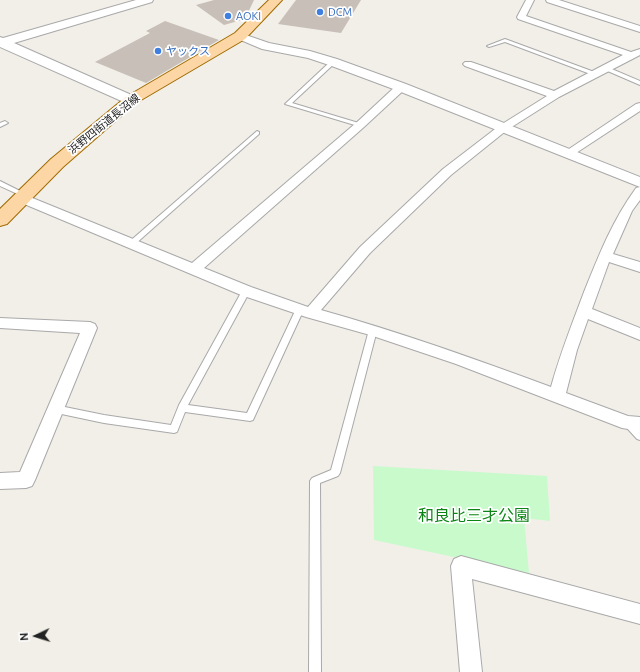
<!DOCTYPE html>
<html>
<head>
<meta charset="utf-8">
<style>
  body { margin:0 }
  #map { position:relative; width:640px; height:672px; overflow:hidden; background:#f2efe9; font-family:Ubuntu,sans-serif }
  canvas { display:block }
  .north { position:absolute; left:16px; top:616px; width:40px; height:40px; -webkit-text-stroke:3px #fff; paint-order:stroke; rotate:266deg; font-size:11px; font-weight:700; line-height:16px; text-align:center; color:#222 }
  .north::after { content:''; display:block; margin:auto; width:14px; height:18px; background:#222; clip-path:polygon(50% 0,100% 100%,50% 72%,0 100%) }
</style>
</head>
<body>
<div id="map">
<canvas width="640" height="672"></canvas>
<div class="north">N</div>
</div>
<script>
const c = document.querySelector('canvas').getContext('2d');
c.lineJoin = 'round';
function paint(path, color) {
  c.fillStyle = color;
  c.fill(path, 'evenodd');
}
function stroke(path, color, width, dash) {
  c.strokeStyle = color;
  c.lineWidth = width;
  c.lineCap = dash ? 'butt' : 'round';
  c.setLineDash(dash || []);
  c.stroke(path);
}
function write(font, color, halo, rows, align = 'center') {
  c.font = font + ' Ubuntu,"Noto Sans JP",sans-serif';
  c.lineWidth = 3.5;
  c.setLineDash([]);
  c.textBaseline = 'middle';
  c.strokeStyle = halo;
  c.fillStyle = color;
  for (const [text, x, y, turn = 0] of rows) {
    c.save();
    c.translate(x, y);
    c.rotate((+turn || 0) * Math.PI / 180);
    c.textAlign = isNaN(turn) ? turn : align;
    if (halo) c.strokeText(text, 0, 0);
    c.fillText(text, 0, 0);
    c.restore();
  }
}
paint(new Path2D(`
  M373,466L547,476L550,521L524,518L529,573L374,540Z`), '#c8facc');
paint(new Path2D(`
  M214,0H254L245,19L224,25L196,5Z
  M296,0H361L341,33L278,24Z
  M165,21L219,40L146,83L95,62L150,33L146,31Z`), '#c7bfb8');
const service = new Path2D(`
  M505,39L597,73L598,74L593,75L505,42L489,47L487,46Z
  M331,61L336,62L292,103L362,124V126H358L285,104Z
  M603,67H607L640,81V85L603,69Z
  M5,121L8,123L0,127V123Z
  M257,131L259,132V134L133,246H129L127,244L129,242Z
  M0,181L26,194L27,195L24,197L22,196L0,186Z
  M246,288L250,291L188,405L247,413L296,309L297,307H303L304,309L253,420L250,421L185,412L177,432L174,433L104,423L52,412L51,409L52,406L55,405L104,415L171,425L179,405L242,291Z
  M373,327L377,330L340,473L338,476L320,483L321,672H309L310,481L312,478L331,470L369,330Z
  M628,419L631,420L640,430V440L637,439L625,426L624,423L625,420Z`);
const minor = new Path2D(`
  M526,0H534L526,16L631,52L640,49V55L559,97L507,130L451,175L370,253L321,310C400,332 475,359 551,387C560,354 572,324 584,292C599,255 612,221 636,188L640,187V200L632,211L613,254L640,262V272L609,262L592,309L640,328V340L588,319L577,350L566,393L628,416L640,417V431L622,428L456,364L370,335L306,317L241,295L17,201L15,198L17,195H25L192,263L356,123L397,85H405L406,87L405,89L364,127L204,268L251,287L308,307L360,247L443,169L499,126L547,96L465,66L463,64L465,62H471L554,91L623,55L518,19L517,17Z
  M546,0H559L640,26V32L547,2Z
  M640,103V111L573,155H565L563,153L636,104Z
  M0,318L90,322L95,324L97,328L35,480L32,486L26,488L0,489V473L20,472L80,333L0,328Z
  M461,556L640,604V624L472,579L482,672H460L451,566L454,559Z`);
const tertiary = new Path2D(`
  M136,0H153L152,2L14,43L136,97L138,100L136,103H126L0,47V37L3,38Z
  M240,33L269,43L310,51L337,59L406,84L640,177V187L396,90L329,65L308,58L262,49L236,38L234,36L236,34Z`);
const primary = new Path2D(`
  M269,0H282L245,39L136,103L63,167L7,224L0,226V209L51,159L126,97L235,33Z`);
stroke(service, '#a9a9a9', 2);
stroke(minor, '#a9a9a9', 2);
stroke(tertiary, '#a9a9a9', 2);
stroke(primary, '#a06b00', 2);
paint(service, '#fff');
paint(minor, '#fff');
paint(tertiary, '#fff');
paint(primary, '#fcd6a4');
for (const [x, y, r, color] of [
  [320,12,4,"#3f7fe0"],
  [228,16,4,"#3f7fe0"],
  [158,51,4,"#3f7fe0"]
]) {
  const dot = new Path2D();
  dot.arc(x, y, r, 0, 2 * Math.PI);
  c.fillStyle = color;
  c.fill(dot);
  stroke(dot, '#fff', 1.5);
}
write('11px', '#366cbe', '#fff', [
  ["DCM",328,12],
  ["AOKI",236,16],
  ["ヤックス",166,51]
], 'left');
write('11px', '#222', '#fff', [
  ["浜野四街道長沼線",104,124,-39]
]);
write('16px', '#0c8416', '#fff', [
  ["和良比三才公園",474,516]
]);
</script>
</body>
</html>
